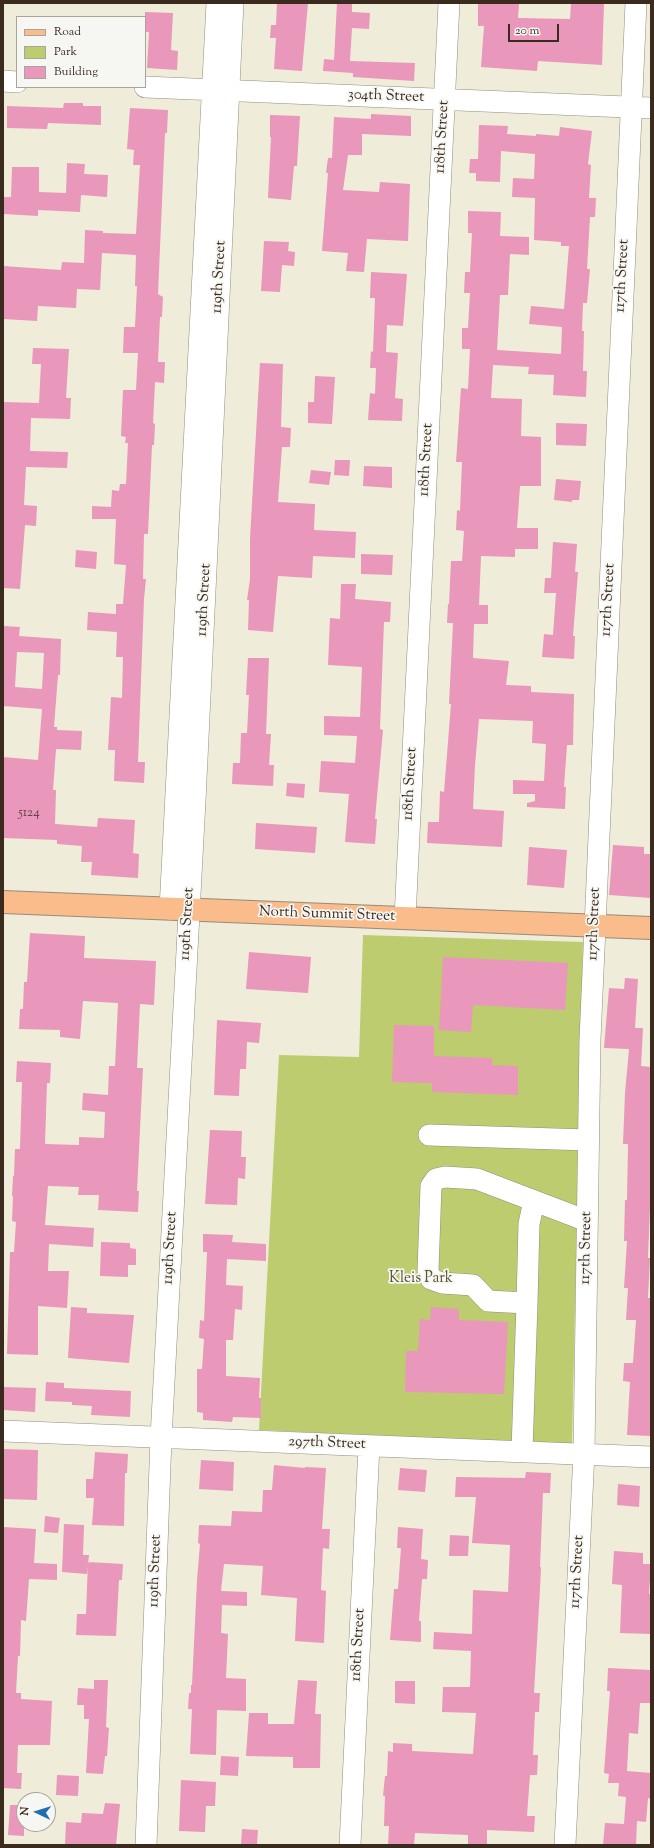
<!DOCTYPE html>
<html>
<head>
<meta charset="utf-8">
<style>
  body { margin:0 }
  #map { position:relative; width:654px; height:1848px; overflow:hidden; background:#f0ecda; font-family:"Sorts Mill Goudy",serif }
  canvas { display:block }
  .frame { position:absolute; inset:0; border:4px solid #3b2a1e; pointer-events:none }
  .legend { position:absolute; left:16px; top:16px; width:130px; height:72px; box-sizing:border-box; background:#f6f6f2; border:1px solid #aba49d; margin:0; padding:5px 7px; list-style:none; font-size:12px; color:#3b2a1e }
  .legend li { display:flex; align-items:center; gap:8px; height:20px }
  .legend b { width:20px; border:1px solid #aba49d }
  .north { position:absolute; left:16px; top:1792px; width:40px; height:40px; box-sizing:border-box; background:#f6f6f2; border:1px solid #aba49d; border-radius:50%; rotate:274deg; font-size:11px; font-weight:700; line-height:16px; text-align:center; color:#3b2a1e }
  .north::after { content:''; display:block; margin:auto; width:14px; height:18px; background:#1f6fb2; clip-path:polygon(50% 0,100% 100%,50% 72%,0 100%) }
  .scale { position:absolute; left:508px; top:24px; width:51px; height:18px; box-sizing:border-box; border:2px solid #3b2a1e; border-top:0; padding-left:5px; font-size:12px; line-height:14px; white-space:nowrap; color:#3b2a1e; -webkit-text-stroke:3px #f6f6f2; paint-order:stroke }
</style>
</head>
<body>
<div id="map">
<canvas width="654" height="1848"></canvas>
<div class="frame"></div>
<ul class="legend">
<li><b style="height:5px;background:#f9bc8a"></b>Road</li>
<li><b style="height:11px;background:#bdcc6e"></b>Park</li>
<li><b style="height:11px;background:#e997ba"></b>Building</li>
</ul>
<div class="north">N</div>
<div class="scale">20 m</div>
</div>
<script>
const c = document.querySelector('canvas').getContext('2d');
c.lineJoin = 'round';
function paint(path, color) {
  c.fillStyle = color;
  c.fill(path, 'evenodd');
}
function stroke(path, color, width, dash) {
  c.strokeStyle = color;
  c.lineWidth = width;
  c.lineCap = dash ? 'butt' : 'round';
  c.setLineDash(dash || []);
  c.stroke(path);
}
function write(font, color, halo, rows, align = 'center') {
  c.font = font + ' "Sorts Mill Goudy",serif';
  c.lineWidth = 3.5;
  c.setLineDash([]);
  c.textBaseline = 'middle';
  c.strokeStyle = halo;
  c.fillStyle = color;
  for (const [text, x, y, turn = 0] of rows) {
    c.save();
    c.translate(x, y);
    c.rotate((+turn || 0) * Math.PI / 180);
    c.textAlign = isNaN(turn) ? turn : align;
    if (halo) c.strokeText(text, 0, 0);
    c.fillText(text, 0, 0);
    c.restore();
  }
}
paint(new Path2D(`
  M363,935L583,942L572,1445L259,1430L279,1055L359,1057Z`), '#bdcc6e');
paint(new Path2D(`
  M277,3H308L302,71L274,69L276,38H270L271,25H276Z
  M337,3L352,4V12L370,13L369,29L352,28L350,61L415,63L414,81L353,77V73L323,71L324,59L334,60Z
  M478,3L519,4L518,18L570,19L571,3H604L602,65L538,61L537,71L481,67L484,26H478Z
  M145,12L173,13L171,50L178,51L177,70L147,68L149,32H145Z
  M64,103H83V106H101V125L48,123L47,129L7,128V106L63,108Z
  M130,108L168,110L167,133H165L158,294L163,297L162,317H160L158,362H165L164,383L155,382L153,423L155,424L154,445H152L148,534H144L143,579H146L144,599L138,762H145L144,783L114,781L115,750H108L111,697L122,698L123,657H116L117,632L87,630L88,612L116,614V604H123L126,565L114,564L116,519H92V506L111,507L112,490L119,491L120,484H126L128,443H125L126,437L121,436L123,390H136L138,353H123L124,327H135L137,286H135L136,255L102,253L100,290L77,289L76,308L38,306L37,321L3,319V266L61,270L62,262L84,263L85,230L103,231V233L136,234L140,165H133L134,150L127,149Z
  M371,114L411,116V136L362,134V155H348L343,190L379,192L380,182L410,184L408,241L367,239L364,272L346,271L348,253L322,251L328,173H326L328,158H332L334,117L371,119Z
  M270,115L300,116L297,166H294L291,200L268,198L271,137H270Z
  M479,125L508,126L507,134L536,136V134L559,136L560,127L592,131L588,164L591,165L589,198H596L595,217H590L587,269H590L587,303H583L582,331H584L583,371H587L586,397L553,395L554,375L528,374L529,367L493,365L491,398L522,399L521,436L541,437V486H520L517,528H538V549H515V557L481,556L479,605H488V624H474L473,658L509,661L506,685L531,686V692L574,694L573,745H567L564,787H566L565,809L527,807V803L535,801V794H513V780L544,781L546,744L532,743L533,721L479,719L475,765L473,809L504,811L502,847L427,843L428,822H439L440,791L444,792L451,704H449L453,623H447L448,604H449L451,561H462L464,531L456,530L457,510L460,511L462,462H456L461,388L468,389L470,349H462V328H468L470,293H464L465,272H470L472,233H468V211L501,212L500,236L529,237V255L510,254L508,295H500L497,350L561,354L562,327L529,324L531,306L564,309L569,246H561V242L534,240L535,198L512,197L513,178L534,179L535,154L501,151L500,182L476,181V173H469L470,159H478Z
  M67,163L85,164L84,174L108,175L107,197L81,195L80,212L38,210V216L4,214V197H11L12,167H39V192L66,193Z
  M264,241L289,242L288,251L295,252L294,266L282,265L280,292L261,291Z
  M371,272L407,274L403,326L387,325L386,352L398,353L395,398L403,399L402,421L368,420L370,393L375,394L376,368H370L371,351L373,352L375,298H370Z
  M33,348L69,349L66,398H71L70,419L31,418L30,451L68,452L67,468L26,467L24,505L37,506L36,526L25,525L20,589L3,588V402L39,403L41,364H32Z
  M260,363L283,364L281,427L291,428L290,447H282L278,502L315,504L314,530L356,532L355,558L313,556L312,578L278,576L273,632L248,630L249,600H247L250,579V538Z
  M315,376L335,377L332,424L308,423V402H314Z
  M556,423L587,424L586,446L556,445Z
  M335,460H350L349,476L334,475Z
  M364,466L392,467V488L363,486Z
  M311,470L331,472L329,485L309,483Z
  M556,479L581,481L579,500H572V502L554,500Z
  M553,542L577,544L575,572H578L573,636H575L574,659L542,657L544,634L553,635L556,593H544L545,578H551Z
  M76,550L97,552L96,569L75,567Z
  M361,554L393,555L392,575L361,574Z
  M341,584H356L355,599L391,602L390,622H384L380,729L383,730L375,819H377L375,844L345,842L349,794L319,792L321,761L355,763L357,736L324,735V716L360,717L362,667L328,665L330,618L340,619Z
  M3,626L20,627L19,636L61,639L60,675H58L54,727H57V730L82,731L81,750L56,749L53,790H56L55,824L97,827L98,818L135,820L133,853L139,854L138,878L91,875L92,862H81L82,846L57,844V840L3,838V757L38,760L42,709L3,706ZM17,652L44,653L42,689L15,687Z
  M248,658H269L266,734H271L269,765H274L273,786L232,784L233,763H240L241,733H247L249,695H246Z
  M287,783L305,784L304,798L286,796Z
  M256,823L317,827L315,853L255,849Z
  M613,845L644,847V854H651V898L609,895Z
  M529,847L567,850L564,888L527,885Z
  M30,933L85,936L84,958L156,961L154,1005L140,1004L137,1068H143L137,1191H139L138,1212L98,1210L99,1195H78L79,1187L48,1186L45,1225L94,1228L93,1247L49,1244L48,1271H69L67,1308L38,1306V1355L7,1354L10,1252H14L16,1222L12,1221L13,1196H12L13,1176H14L15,1149H20L22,1082H16L17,1061L51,1063L50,1083H47L45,1144L79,1145V1137L104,1138L105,1112L82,1110L83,1093L108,1095L109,1066H115L118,1003L83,1001L80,1039L60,1037V1030L19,1029L20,1009H23L24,982H27Z
  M249,952L311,957L308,993L246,989Z
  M443,957L568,963L565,1010L473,1005L471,1032L439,1030Z
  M625,978L638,979L635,1028H643L641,1066L651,1067V1181L648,1258H650L648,1298H651V1436L627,1435L630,1382L623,1381L624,1363H633L636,1320H626L628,1288H624L627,1241H624L625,1200H627L628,1144H623L625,1093L629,1049L604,1048L609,988L624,989Z
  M217,1020L261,1023L259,1043L247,1042L246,1069H240L239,1096L214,1095Z
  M394,1025L434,1026V1056L492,1058V1065L518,1066V1095L432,1092V1083L392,1082Z
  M210,1130L242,1131L241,1157H246L245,1179L238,1178L237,1205L205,1204Z
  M203,1234L233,1235L232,1242L266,1244V1261L227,1259L226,1285L243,1286L242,1310L235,1309L233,1340H226V1376L260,1378L259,1398H261V1418L233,1417L232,1422L203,1420V1413L197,1412V1369H202L204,1339L199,1338L200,1320L204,1321L207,1252H203Z
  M101,1242L130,1243V1248L136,1249V1265H128V1277L100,1276Z
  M71,1307L87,1308V1313L134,1315L129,1363L68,1358Z
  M431,1307L459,1309V1320L508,1322L504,1394L405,1392L406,1351H418L420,1319L430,1320Z
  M46,1382L64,1383V1388L131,1391L130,1417L91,1415L92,1406L72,1405V1402L45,1401Z
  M3,1387L36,1388L35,1412L3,1410Z
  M3,1449L38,1450L37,1500L3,1499Z
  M95,1452L128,1454L127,1473H125L124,1526L92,1525L94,1498H86V1479H93Z
  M201,1460L234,1462L233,1491L199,1489Z
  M274,1465L305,1468V1467L326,1468L322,1529H330L329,1549L323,1548L321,1590L326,1591L324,1643L295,1641L297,1598L261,1595L263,1566L224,1564L221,1591L247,1592V1606L222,1605L221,1633L228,1634L226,1678L246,1679V1711L217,1710L216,1755L190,1754L192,1709H188L189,1693H191V1685H192L197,1580L200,1544L198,1543L199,1525L231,1526L232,1511L262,1512L263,1490H272Z
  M400,1468L427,1470L425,1492L398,1490Z
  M526,1472L551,1473L550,1493H543L540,1567H541L540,1589L534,1693H540L539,1712H535L533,1755H538L537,1775H530L527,1816H535L534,1832L487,1830V1845H468V1835L415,1833L414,1845H388L389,1826H384L385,1796H383L385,1776H387L388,1751L393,1752V1743L412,1744V1751L473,1754L476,1713L442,1712L443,1687H470L471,1651L433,1649L434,1632L472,1634L473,1590L508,1592L510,1545L472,1543L476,1497H455L456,1477L525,1478Z
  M618,1484L640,1486L639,1507L617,1505Z
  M45,1516L60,1518L58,1533L44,1532Z
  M64,1524L84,1525L83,1555H89L87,1574L62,1572Z
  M3,1527L36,1529L34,1563L57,1564V1580L29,1579L26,1621L21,1620L20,1656H18L16,1693H21V1699L52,1701L50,1745H18L17,1773H22L21,1789L3,1788Z
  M398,1527L423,1529L421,1559L428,1560L427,1579H422L419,1621H421V1642L390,1640L394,1589H398L401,1548H397Z
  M450,1535L469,1536L468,1556H449Z
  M614,1551L643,1553V1564H651L649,1594H651V1634L620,1633L622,1585L612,1584Z
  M88,1562L123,1564L122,1580H119L116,1636L76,1635L77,1614H86Z
  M608,1668L651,1670V1703H640L638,1734L629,1733L627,1771L651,1773V1799L648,1798L646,1822L637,1821L636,1845H603L605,1823L624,1824L626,1797L618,1796L619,1783H608L609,1774L604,1773L610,1691H607Z
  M94,1680H108L106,1727L109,1728L107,1756H105L103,1774L86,1773L89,1719H84V1705H77L78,1688L94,1689Z
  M298,1680L317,1681L315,1714H321L320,1768H293V1757L246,1756L249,1713H268V1724H294Z
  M395,1681H415V1704L395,1703Z
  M221,1756L239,1757L238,1776L220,1775Z
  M57,1775L79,1776L78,1796L56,1795Z
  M181,1780L216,1782L215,1806H206L205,1832L179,1831Z
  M105,1803L120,1804L116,1845H65L66,1822L81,1823L82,1813L103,1814Z
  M10,1805H24V1836L8,1835Z
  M242,1829L258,1830L257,1845H241Z`), '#e997ba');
const minor = new Path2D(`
  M3,81L17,82
  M145,87L651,108
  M170,909L217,3
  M405,918L449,3
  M429,1135L588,1140
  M527,1303L529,1224L534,1201
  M3,1431L651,1457
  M522,1451L527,1303L488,1301L473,1285L442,1283L431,1279L428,1271L431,1186L436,1179L445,1177L477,1179L587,1221
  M146,1845L161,1438L195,801L233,3
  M350,1845L369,1446
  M565,1845L584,1453L590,1039L636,3`);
const major = new Path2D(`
  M3,902L651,928`);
stroke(minor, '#968b7c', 22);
stroke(major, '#968b7c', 24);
stroke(minor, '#fff', 21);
stroke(major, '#f9bc8a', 22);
write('13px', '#664545', null, [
  ["5124",29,814]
]);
write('15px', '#3b2a1e', '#f6f6f2', [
  ["304th Street",386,97,2],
  ["118th Street",443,137,-87],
  ["117th Street",623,276,-87],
  ["119th Street",220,277,-87],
  ["118th Street",427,460,-87],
  ["119th Street",205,600,-87],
  ["117th Street",609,600,-87],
  ["118th Street",411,784,-87],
  ["North Summit Street",327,915,2],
  ["119th Street",188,924,-87],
  ["117th Street",595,924,-88],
  ["119th Street",171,1248,-87],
  ["117th Street",587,1248,-89],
  ["297th Street",327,1444,2],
  ["119th Street",156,1571,-88],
  ["117th Street",578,1572,-87],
  ["118th Street",359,1645,-87]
]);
write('15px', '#5c5232', '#f6f6f2', [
  ["Kleis Park",421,1279]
]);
</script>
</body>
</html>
